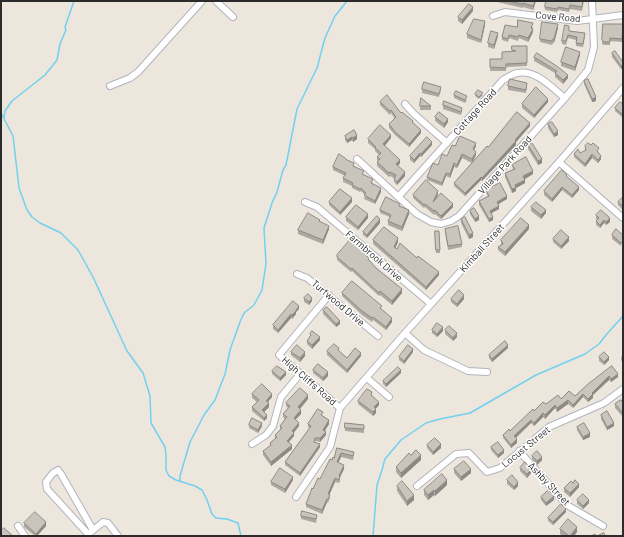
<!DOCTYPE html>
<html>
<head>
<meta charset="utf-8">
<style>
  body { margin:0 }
  #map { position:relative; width:624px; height:537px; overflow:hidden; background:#ede6dd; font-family:Barlow,sans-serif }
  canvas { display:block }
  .frame { position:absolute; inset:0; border:2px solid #2b2b2b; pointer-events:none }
</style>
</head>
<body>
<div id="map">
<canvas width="624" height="537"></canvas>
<div class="frame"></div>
</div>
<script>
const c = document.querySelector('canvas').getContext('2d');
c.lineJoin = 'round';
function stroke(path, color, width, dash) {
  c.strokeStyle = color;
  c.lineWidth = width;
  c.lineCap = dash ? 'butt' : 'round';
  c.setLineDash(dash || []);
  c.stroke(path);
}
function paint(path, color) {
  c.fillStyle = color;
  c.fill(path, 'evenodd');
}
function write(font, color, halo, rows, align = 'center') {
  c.font = font + ' Barlow,sans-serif';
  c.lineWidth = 3;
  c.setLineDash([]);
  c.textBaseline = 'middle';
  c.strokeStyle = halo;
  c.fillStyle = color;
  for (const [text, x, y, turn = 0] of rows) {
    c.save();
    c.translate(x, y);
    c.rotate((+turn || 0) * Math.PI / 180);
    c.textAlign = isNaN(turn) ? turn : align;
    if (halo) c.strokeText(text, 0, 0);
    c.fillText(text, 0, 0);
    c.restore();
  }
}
stroke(new Path2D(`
  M1,113L13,136L19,188L27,210L32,217L40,223L61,233L78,250L93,277L127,351L143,373L150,396L151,423L165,447L166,455V470L169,476L176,480L195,486L202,490L207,500L212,514L216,518L227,519L238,523L241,536
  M4,118L5,111L12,101L45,75L57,60L60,44L66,30L65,27L74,1
  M180,481V476L190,442L204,415L215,400L225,374L230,350L240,322L244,313L254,305L262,290L266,264L264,228L273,200V201L277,192L283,170L286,165L297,109L317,68L325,38L335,16L347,1
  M373,536L377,485L382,470L385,459L401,440L426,423L440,419L470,413L536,375L585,354L599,344L606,335L623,316`), '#71d1ef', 1.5);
const minor = new Path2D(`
  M216,1L233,17
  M493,16L505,12L577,21L623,15
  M110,86L130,78L138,72L202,1
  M405,104L413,113L447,143
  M357,159L417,214L431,222L441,224L451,221L459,216L565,98L588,70L594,47L592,1
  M559,162L623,218
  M399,196L503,80C507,78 512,74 517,73C536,69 552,88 565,98
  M305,202L317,207L431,304
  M297,274L307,278L378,336
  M329,295L279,355L340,408
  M405,333L424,350L468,371L487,372
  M367,378L389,397
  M252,444L266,435L273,426L281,397L300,374
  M519,451L567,505L603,526
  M417,486L456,454L469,453L487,472L500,468L549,427L604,403L623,389
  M296,497L330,447L340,408L405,333L559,162L623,88
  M18,526L25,536
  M91,532L103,522L108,523L118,536
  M89,535L47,489L46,482L53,473L58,470L61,474L93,530`);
stroke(minor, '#b1b4bf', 8);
stroke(minor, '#fff', 6);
paint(new Path2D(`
  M497,1H536L533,10L523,7V8L497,2Z
  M584,1L582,11L570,9L569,12L558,10L557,12L545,10V7Z
  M473,11L462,24L458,21V17Z
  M603,24H623L622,42L610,41V45H604L602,44Z
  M485,25L481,43L467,38V34Z
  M517,27H533L532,29L533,32L528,42L519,38L518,41L509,38L508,42L502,40V37Z
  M558,28L554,43H553L552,45L540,42V39Z
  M569,31L585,37L583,47L576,46V40L568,38L566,45L562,44V41Z
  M498,36L494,49L488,47V43Z
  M512,46H527V66L506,67V71H490V59H502L512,51Z
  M612,53L623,62V68L621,69L612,57Z
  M580,55L575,71L561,66V62Z
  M534,57L568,78L563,84L555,77V73L534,61Z
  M584,81L596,101L592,102L584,84Z
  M508,86H527L526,93L508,90Z
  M422,89L441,90L439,97L422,93Z
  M475,94L483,95L479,99L475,96Z
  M454,95L467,100L465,103L454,98Z
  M421,98L431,106V110H420Z
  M380,102L401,113L413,122L421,133L409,147L395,135L389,128V124L395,119L391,113L390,115L380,105Z
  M548,102L534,118L522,108V104Z
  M623,104L622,117L615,111V108Z
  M443,105L462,111L461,115L443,109Z
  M435,117L448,122L444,128L435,121Z
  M548,124L558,135L554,137L548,128Z
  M530,126L516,142V145L482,181L481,180L465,196L454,186V183L472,163L462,158L457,168L454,167L450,178L446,176L442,186L427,180V177L447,156L455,146H476L474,150L476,155L472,162L488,147Z
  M354,130L357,139L353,142L352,140L347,143L345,140V136Z
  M391,138L385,146L400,163L398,166L405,176L397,185L394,182V178L390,176L389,177L377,166V162L378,161L377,160V157L379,155L375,151V149L368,143V139Z
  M432,145L421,157L420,156L414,163L410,160V156Z
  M528,145L542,163L538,165L528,149Z
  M585,146L599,152L598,153L601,159L598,163L592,158L585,167L574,157V154L580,153L585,151Z
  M347,160L373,183L372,184L381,192L375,204L364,199L365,195L361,191L360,192L352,188V186L343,182V178L345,176L333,170V167Z
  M512,165L533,174L525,179V183L516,188V191L512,193L505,177V173L513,170Z
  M567,177L579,190L572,198L562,190L552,202L544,195V191Z
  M486,190L507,199L498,204L499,209L491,213L493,220L489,222L479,205V201L488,196L486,193Z
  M438,194L436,199L453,207L441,219L435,214L434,215L425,207L424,208L413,198V195Z
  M623,197V210L618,205V202Z
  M329,202H352L340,215L329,205Z
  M400,207L409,214L402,231L388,225V221L390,217L380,213V210Z
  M531,207L546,213L541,219L531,211Z
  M470,211L479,220L475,222L470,214Z
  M596,215L610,222L606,225L604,223L600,228L596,225V221L597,220L596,219Z
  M346,217L368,218L358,230L346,221Z
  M461,219L473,237L469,239L461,223Z
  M320,222L329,229L323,244L298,234V230Z
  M380,223L367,238L363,235V232Z
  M445,229L462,244V247L448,250L445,232Z
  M529,229L505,256L498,250V247L501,245V240Z
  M435,231H439L440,253H436Z
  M612,235H623L621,246L612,239Z
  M553,239L569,241L561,249L553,242Z
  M373,240L398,242L395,248L439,275L426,290L373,244Z
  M337,255L369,261L402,293L392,305L380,295L379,296L352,271L351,272L337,260Z
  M342,293L382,310L392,322L386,330L373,320L372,322L362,315L342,296Z
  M304,298L312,301L309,305L304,302Z
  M451,299H464L457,307L451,302Z
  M299,309L296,312V314L292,319L291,318L278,333L273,329V325Z
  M323,310L340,324L336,327L323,314Z
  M432,330L443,331L437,337L432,333Z
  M445,330L457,337L453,341L445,334Z
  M310,334L320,340L312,349L307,344V341L310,337Z
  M508,348L492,362L489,358V355Z
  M327,351H339L347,358L361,356L347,373L327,355Z
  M291,352L305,356L300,362L291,355Z
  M413,352L404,364L399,360V357Z
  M623,355V363L621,360V357Z
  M599,357L609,360L604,365L599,361Z
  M612,366L618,377L611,382L609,380L593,395V398L588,402L583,397L573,408L568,404L557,412L555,408L545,419L543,417L534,426L531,423L516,438L517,443L511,448L503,438V435L510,431L534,411L546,404L561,399L575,396Z
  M313,370L328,376L323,381L313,373Z
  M272,371L286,375L280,381L272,374Z
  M401,373L386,387L383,384V381Z
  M252,394L272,397L268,402L269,407L264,412L267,418L264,421L252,411V407L257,402L252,398Z
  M372,396L379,405L375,409L376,413L373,416L358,404V401Z
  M308,399L300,409L301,414L295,420L299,426L294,433V436L289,442L292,449L271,466L263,455V451L270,447V443L275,439V435L280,430V426L285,419L283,417V414L288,408L286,406V403Z
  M623,403L622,416L615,408V404Z
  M323,415L322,416L329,424L325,431L326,435L320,442L315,441V442L320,447L300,476L285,465V462L310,428L308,427V424Z
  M601,415L614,426L607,430L601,419Z
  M345,423L364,425V433L345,431Z
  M249,425L262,426L258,433L249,428Z
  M577,427L590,437L583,440L577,430Z
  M427,445L441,448L433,455L427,448Z
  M491,447L504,453L498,458L491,450Z
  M337,448L354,455L353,460L341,457L338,463L344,469L340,477V479L339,483L335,482L329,495L330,498L328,503L327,502L322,514L306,507V504L313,489L332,460L334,458Z
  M411,455L421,460L401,478L396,472V467Z
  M532,456L542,460L537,465L532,459Z
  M520,468L530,469L531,473L527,478L520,471Z
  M454,469L471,473L461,481L454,473Z
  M293,480L285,493L271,485V482Z
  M507,480L518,486L514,490L507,484Z
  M573,483L579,487L570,497L564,492V488Z
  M447,485L435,496L434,495L428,500L424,495V490Z
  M397,486L414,500L407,506L397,491Z
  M541,497L554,500L546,506L541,500Z
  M577,500L589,503L583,509L577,504Z
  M566,512L553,525L548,521V518Z
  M301,516L317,518L316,523L301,519Z
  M24,523L46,526L37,536H35L24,527Z
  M560,529L577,532L574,536H562L560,534Z`), '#ada9a2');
paint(new Path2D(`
  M535,1H536L533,10V6Z
  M473,7V11L462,24V20Z
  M485,21V25L481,43V40Z
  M558,24V28L554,43V39Z
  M533,29V32L528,42V38Z
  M498,33V36L494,49V45Z
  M580,52V55L575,71V67Z
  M623,64V68L621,69V66Z
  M568,75V78L563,84V80Z
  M596,97V101L592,102V99Z
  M548,99V102L534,118V115Z
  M448,119V122L444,128V124Z
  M530,123V126L516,142V145L482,181V178Z
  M421,130V133L409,147V144Z
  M558,131V135L554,137V134Z
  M357,135V139L353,142V138Z
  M391,135V138L383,147V144Z
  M352,137V140L347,143V140Z
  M432,142V145L421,157V154Z
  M476,143V146L473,153V149Z
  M476,152V155L472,163V159Z
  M420,153V156L414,163V160Z
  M462,154V158L457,168V165Z
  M592,154V158L585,167V164Z
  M601,156V159L598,163V160Z
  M542,159V163L538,165V161Z
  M400,160V163L396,168V164Z
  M454,163V167L450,178V174Z
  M533,171V174L523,180V176Z
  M405,172V176L397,185V182Z
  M446,173V176L442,186V183Z
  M481,177V180L465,196V193Z
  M525,180V183L516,188V191L512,193V189L515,185Z
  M562,187V190L552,202V199Z
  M579,187V190L572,198V195Z
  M381,188V192L375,204V201Z
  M438,191V194L433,206V202Z
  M507,196V199L497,205V202Z
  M352,198V202L340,215V212Z
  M453,204V207L441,219V216Z
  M499,206V209L490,214V211Z
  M409,210V214L402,231V227Z
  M546,210V213L541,219V215Z
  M368,214V218L358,230V227Z
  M479,216V220L475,222V219Z
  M493,217V220L489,222V219Z
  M610,218V222L606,225V222Z
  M380,219V223L367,238V235Z
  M604,220V223L600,228V225Z
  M529,225V229L505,256V252Z
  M329,226V229L323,244V240Z
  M473,233V237L469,239V235Z
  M569,237V241L561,249V246Z
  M398,238V242L394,251V247Z
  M439,272V275L426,290V287Z
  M402,289V293L392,305V301Z
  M464,295V299L457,307V304Z
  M312,298V301L309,305V302Z
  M299,306V309L296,312V314L292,319V315Z
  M291,314V318L278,333V330Z
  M392,318V322L386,330V327Z
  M340,321V324L336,327V324Z
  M443,327V331L437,337V334Z
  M457,333V337L453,341V338Z
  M320,337V340L312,349V345Z
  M508,345V348L492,362V359Z
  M413,349V352L404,364V361Z
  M305,352V356L300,362V358Z
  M361,353V356L347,373V370Z
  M609,357V360L604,365V362Z
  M401,370V373L386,387V384Z
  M286,372V375L280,381V378Z
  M328,372V376L323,381V378Z
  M618,374V377L611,382V379Z
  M609,376V380L593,395V398L588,402V399L592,393Z
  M272,394V397L266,404V401Z
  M583,394V397L573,408V405Z
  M308,395V399L298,411V407Z
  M568,400V404L557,412V408Z
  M379,402V405L374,411V407Z
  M269,403V407L262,414V410Z
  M555,405V408L545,419V415Z
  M376,409V413L373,416V412Z
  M301,410V414L294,421V418Z
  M543,413V417L534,426V423Z
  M267,415V418L264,421V418Z
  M329,420V424L323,433V430Z
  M531,420V423L514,439V436Z
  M262,423V426L258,433V430Z
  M299,423V426L292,434V431Z
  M614,423V426L607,430V427Z
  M326,432V435L320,442V438Z
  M294,433V436L287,444V441Z
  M590,433V437L583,440V437Z
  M517,439V443L511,448V445Z
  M320,444V447L300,476V473Z
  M441,444V448L433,455V452Z
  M292,445V449L271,466V462Z
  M504,450V453L498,458V455Z
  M341,453V457L337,466V462Z
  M421,455V460L401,478V473Z
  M542,457V460L537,465V461Z
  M344,465V469L340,477V479L339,483V476Z
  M471,469V473L461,481V477Z
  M531,470V473L527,478V474Z
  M293,477V480L285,493V489Z
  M335,478V482L328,498V494Z
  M447,480V485L435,496V491Z
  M518,482V486L514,490V487Z
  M579,484V487L570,497V493Z
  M434,490V495L428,500V495Z
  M414,495V500L407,506V501Z
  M554,496V500L546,506V503Z
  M327,499V502L322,514V510Z
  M589,500V503L583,509V506Z
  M566,509V512L553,525V522Z
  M46,522V526L37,536H36V534Z
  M577,527V532L574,536H570Z`), '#8d8984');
const building = new Path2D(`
  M509,1H535L533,6L523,3V4Z
  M546,1H583L582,7L570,5L569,9L558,7L557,9L545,7Z
  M469,4L473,7L462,20L458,17Z
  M474,19L485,21L481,40L467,34Z
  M518,20L533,23L531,28L533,29L528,38L519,35L518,37L509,35L508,39L502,37L505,25L517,27Z
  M542,22L558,24L554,39H553L552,41L540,39Z
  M603,24H623L622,39L610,38V42H604L602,40Z
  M565,25L569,26V31L585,33L583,44L576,43L577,37L568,35L566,41H562Z
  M491,31L498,33L494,45L488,43Z
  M512,46H527V63L506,64V68L490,67V59H502V52L516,51L512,50Z
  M566,47L580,52L575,67L561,62Z
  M615,51L623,62V64L621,66L612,53Z
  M537,53L558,67L568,75L563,80L555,73L557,71L534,57Z
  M510,79L527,83L526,90L508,86Z
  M588,79L596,97L592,99L584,81Z
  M424,82L441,87L439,94L422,89Z
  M536,87L548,99L534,115L522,104Z
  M478,90L483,93L479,97L475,94Z
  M456,91L467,96L465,100L454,95Z
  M387,95L401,113L402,112L413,121L412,122L421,130L409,144L395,132L389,124L396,117L391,110L390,111L380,102Z
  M421,98L431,106H420Z
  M444,101L462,108L461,112L443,105Z
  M620,102L623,104V113L622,114L615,108Z
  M439,112L448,119L444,124L435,117Z
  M517,112L530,123L515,140L516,141L482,178L481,177L465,193L454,183L487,146L488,147Z
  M552,122L558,131L554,134L548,124Z
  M380,125L391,135L383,144L400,160L396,164L405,172L397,182L394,179L396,175L390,172L389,173L377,162L380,159L377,157L381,153L375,148L376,147L368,139Z
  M354,130L357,135L353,138L352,137L347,140L345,136Z
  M460,136L476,143L473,149L476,152L472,159L462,154L457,165L454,163L450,174L446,173L442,183L427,177L433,163L438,165L442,154L447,156L452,145L455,146Z
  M427,137L432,142L421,154L420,153L414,160L410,156Z
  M532,143L542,159L538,161L528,145Z
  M588,143L591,145L593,143L599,148L597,151L601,156L598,160L592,154L585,164L574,154L578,149L580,153L586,150L585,146Z
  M339,154L345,158L347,160L354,163L353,166L364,171L362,174L373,179L371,183L381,188L375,201L364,195L366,193L361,188L360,189L352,185L353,183L343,178L346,173L333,167Z
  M526,157L533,171L523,176L525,180L515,185L516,188L512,189L505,173L515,169L512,165Z
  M562,170L567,175L566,176L579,187L572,195L562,187L552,199L544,191Z
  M426,180L438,191L433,202L441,193L453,204L441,216L435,210L434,211L425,204L424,205L413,195Z
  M500,183L507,196L497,202L499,206L490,211L493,217L489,219L479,201L489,196L486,190Z
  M340,189L352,198L340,212L329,202Z
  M386,197L400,204L399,206L409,210L402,227L388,221L391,215L380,210Z
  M623,197V206L618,202Z
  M536,202L546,210L541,215L531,207Z
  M356,205L368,214L358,227L346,217Z
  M474,208L479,216L475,219L470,211Z
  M601,210L610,218L606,222L604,220L600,225L596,221L599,218L596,215Z
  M308,213L320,220L319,221L329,226L323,240L298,230Z
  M377,216L380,219L367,235L363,232Z
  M465,217L473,233L469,235L461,219Z
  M521,218L529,225L505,252L498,247L503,244L501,240Z
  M458,226L462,244L448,246L445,229Z
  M384,227L398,238L394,247L397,249L400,243L417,258L418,256L439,272L426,287L373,240Z
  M616,229L623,235V241L621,243L612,235Z
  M561,230L569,237L561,246L553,239Z
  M435,231H439L440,250H436Z
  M350,240L369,258L368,259L376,268L402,289L392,301L380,291L379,293L352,268L351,269L337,257V255Z
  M352,281L382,306L380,308L392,318L386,327L373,317L372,318L362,311L342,293Z
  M459,290L464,295L457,304L451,299Z
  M308,294L312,298L309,302L304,298Z
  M293,301L299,306L296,310V311L292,315L291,314L278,330L273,325Z
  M327,307L340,321L336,324L323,310Z
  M437,323L443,327L437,334L432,330Z
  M449,326L457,333L453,338L445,330Z
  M312,331L320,337L312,345L307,341L311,335L310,334Z
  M505,341L508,345L492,359L489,355Z
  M334,344L339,348L338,350L347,358L355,348L361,353L347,370L327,351Z
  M297,345L305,352L300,358L291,352Z
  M408,345L413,349L404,361L399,357Z
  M604,352L609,357L604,362L599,357Z
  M318,364L328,372L323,378L313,370Z
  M277,366L286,372L280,378L272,371Z
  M612,366L618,374L611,379L609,376L592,393L593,394L588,399L583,394L573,405L568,400L557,408L555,405L545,415L543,413L534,423L531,420L514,436L517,439L511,445L503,435L509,429L510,431L533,409L534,411L543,402L546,404L558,395L561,399L569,391L575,396L588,384Z
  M398,367L401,370L386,384L383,381Z
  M262,384L272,394L266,401L269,403L262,410L267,415L264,418L252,407L259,400L252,394Z
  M300,388L308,395L298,407L301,410L294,418L299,423L292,431L294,433L287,441L292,445L271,462L263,451L271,445L270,443L277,437L275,435L282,428L280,426L287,417L283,414L290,406L286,403Z
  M367,389L372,392L371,395L379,402L374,407L376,409L373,412L358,401Z
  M621,400L623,403V411L622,412L615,404Z
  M318,409L323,412L321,415L329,420L323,430L326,432L320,438H315L314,442L320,444L300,473L285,462L311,426L308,424Z
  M607,411L614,423L607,427L601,415Z
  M252,418L262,423L258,430L249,425Z
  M345,423L364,425V429L345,428Z
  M584,423L590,433L583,437L577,427Z
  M435,438L441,444L433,452L427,445Z
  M498,442L504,450L498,455L491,447Z
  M337,448L354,452L353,456L341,453L337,462L344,465L339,476H340L339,480L335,478L328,494L330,495L328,499H327L322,510L306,504L312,488L313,489L318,478L320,479L330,459L332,460L333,457L334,458Z
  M416,450L421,455L401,473L396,467L409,453L411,455Z
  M537,451L542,457L537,461L532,456Z
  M464,461L471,469L461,477L454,469Z
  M525,462L530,467L529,468L531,470L527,474L520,468Z
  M280,468L293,477L285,489L271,482Z
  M442,474L447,480L435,491L434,490L428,495L424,490Z
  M512,475L518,482L514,487L507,480Z
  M575,480L579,484L570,493L564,488L571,481L573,483Z
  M402,481L414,495L407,501L397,486Z
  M549,490L554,496L546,503L541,497Z
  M583,494L589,500L583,506L577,500Z
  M561,504L566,509L553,522L548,518Z
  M302,511L317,515L316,519L301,516Z
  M35,512L46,522L36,534L24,523Z
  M568,519L577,527L570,536H569L560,529Z
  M4,528L13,536H2L1,535V531Z
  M604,533L605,536H591L595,534L596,536Z`);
paint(building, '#c9c4bc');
stroke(building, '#8d8984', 1);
write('10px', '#2b2b2b', '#fff', [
  ["Cove Road",558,17,5],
  ["Cottage Road",475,112,-48],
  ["Village Park Road",505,165,-48],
  ["Kimball Street",482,248,-48],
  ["Farmbrook Drive",374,256,41],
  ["Turfwood Drive",338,303,40],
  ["High Cliffs Road",309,381,41],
  ["Locust Street",526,447,-39],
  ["Ashby Street",549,484,46]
]);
</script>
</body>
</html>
